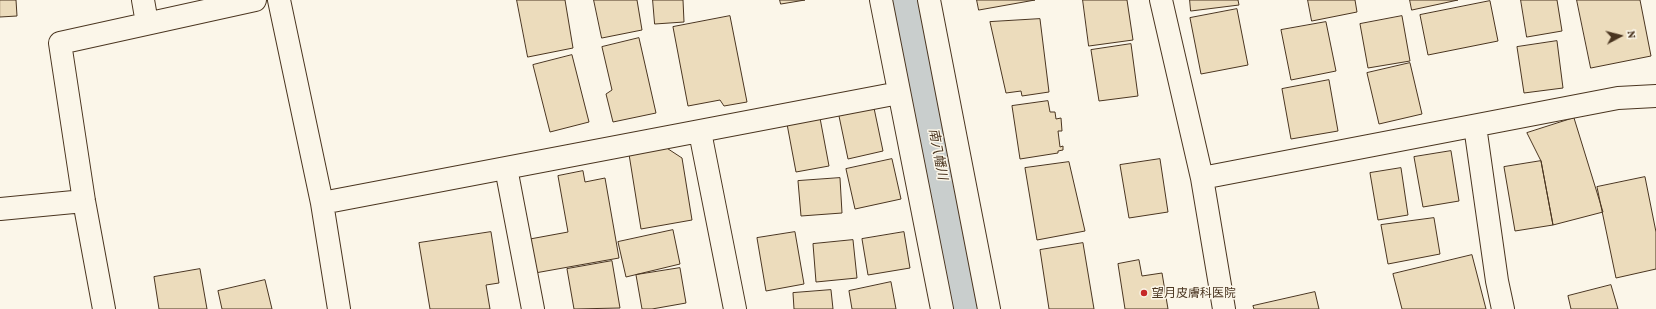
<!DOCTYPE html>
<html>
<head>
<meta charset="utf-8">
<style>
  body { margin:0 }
  #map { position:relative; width:1656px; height:309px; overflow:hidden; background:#fbf6e9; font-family:"Crimson Pro",serif }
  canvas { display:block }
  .north { position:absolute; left:1600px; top:16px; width:40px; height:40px; -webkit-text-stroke:3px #fbf6e9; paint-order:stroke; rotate:83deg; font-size:11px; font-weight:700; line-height:16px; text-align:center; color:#4a3520 }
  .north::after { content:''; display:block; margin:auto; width:14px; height:18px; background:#4a3520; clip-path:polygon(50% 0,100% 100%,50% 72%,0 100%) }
</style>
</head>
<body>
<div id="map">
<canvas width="1656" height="309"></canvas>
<div class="north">N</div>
</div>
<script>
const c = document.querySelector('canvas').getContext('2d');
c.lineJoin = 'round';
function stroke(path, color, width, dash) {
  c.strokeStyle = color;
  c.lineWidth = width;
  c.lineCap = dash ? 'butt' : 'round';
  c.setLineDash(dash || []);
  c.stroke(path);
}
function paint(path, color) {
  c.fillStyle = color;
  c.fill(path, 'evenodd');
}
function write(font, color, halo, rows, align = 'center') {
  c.font = font + ' "Crimson Pro","Noto Sans JP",serif';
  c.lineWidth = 3;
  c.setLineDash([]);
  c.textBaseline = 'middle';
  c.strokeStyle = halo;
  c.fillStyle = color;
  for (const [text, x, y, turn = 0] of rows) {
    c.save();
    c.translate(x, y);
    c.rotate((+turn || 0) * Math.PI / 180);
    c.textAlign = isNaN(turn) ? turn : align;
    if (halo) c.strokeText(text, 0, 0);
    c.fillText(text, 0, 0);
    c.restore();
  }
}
stroke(new Path2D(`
  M907,0L968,309`), '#c9cecd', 34);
const building = new Path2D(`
  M0,0H16L17,16L0,17Z
  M517,0H565L573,48L528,57Z
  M594,0H637L642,30L602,38Z
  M653,0H683L684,22L655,24Z
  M780,0H805L781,4Z
  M977,0H1035L979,10Z
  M1083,0H1127L1133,40L1089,46Z
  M1190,0H1238L1239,5L1191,11Z
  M1308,0H1355L1357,12L1312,21Z
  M1410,0H1458L1412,10Z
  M1521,0H1557L1562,31L1527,37Z
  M1577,0H1640L1651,56L1591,68Z
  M1490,1L1498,41L1428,55L1420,15Z
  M1237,9L1248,65L1201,74L1190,18Z
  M730,16L747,102L724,106L720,100L688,106L673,27Z
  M1402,16L1410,61L1368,68L1360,24Z
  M1040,19L1049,92L1022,96L1021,91L1006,93L990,22Z
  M1326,22L1336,71L1291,80L1281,30Z
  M639,38L656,113L613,122L606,94L612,90L602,47Z
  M1557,41L1563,88L1524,93L1517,47Z
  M1131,44L1138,96L1099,101L1091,50Z
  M572,55L589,122L550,132L533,65Z
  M1410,63L1422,114L1379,124L1367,73Z
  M1329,80L1338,131L1291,139L1282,89Z
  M1048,101L1050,112H1055L1056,119L1061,118L1062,131H1058L1060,147L1063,146V150L1058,151V153L1020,159L1012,106Z
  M874,108L883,151L848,159L839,116Z
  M820,118L829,166L796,172L787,124Z
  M1574,118L1603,212L1553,225L1541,161L1527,133Z
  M659,143L682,158L692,220L641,229L628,148Z
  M1451,151L1459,201L1423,207L1414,157Z
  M892,159L901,199L855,209L846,169Z
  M1160,159L1168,212L1129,218L1120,165Z
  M1541,161L1553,225L1515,231L1504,167Z
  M1069,162L1085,231L1037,240L1025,168Z
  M1401,168L1408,215L1378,220L1370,173Z
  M583,171L585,182L605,178L619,258L535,273L530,239L568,232L558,176Z
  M1645,177L1656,232V269L1616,278L1597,187Z
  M840,178L842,213L801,216L798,181Z
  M1434,218L1440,254L1388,264L1381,225Z
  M673,230L680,264L626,277L618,242Z
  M491,232L499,283L486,285L490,309H430L419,243Z
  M795,232L804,284L766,291L757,238Z
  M904,232L910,268L868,275L862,239Z
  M853,240L857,278L816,282L813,244Z
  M1083,243L1094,309H1049L1040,250Z
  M1472,255L1486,309H1402L1393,274Z
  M1139,260L1142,276L1162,273L1168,309H1125L1118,264Z
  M612,261L620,308L574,309L567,269Z
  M680,268L686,303L652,309H642L636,275Z
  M200,269L207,309H159L154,277Z
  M265,280L272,309H222L218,291Z
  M891,282L896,309H852L849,291Z
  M1611,285L1618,309H1571L1568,296Z
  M831,290L833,309H794L793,293Z
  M1315,292L1319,309H1254L1253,306Z`);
paint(building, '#ecdcbc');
stroke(building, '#4a3520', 1);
const street = new Path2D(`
  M143,0L147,23
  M279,0L322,203L339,309
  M881,0L942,309
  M929,0L989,309
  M1161,0L1202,178L1224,309
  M1475,126L1497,281L1503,309
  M700,132L735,309
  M506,168L533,309
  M1202,178L1618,98L1656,96
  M322,203L899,93
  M0,209L84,201
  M104,309L84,201L60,43L255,0`);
stroke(street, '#4a3520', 24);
stroke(street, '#fbf6e9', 22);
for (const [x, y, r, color] of [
  [1144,293,4,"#c62828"]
]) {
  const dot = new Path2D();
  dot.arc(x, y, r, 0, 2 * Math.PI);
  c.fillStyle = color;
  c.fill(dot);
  stroke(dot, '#fbf6e9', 1.5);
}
write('12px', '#4a3520', '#fbf6e9', [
  ["望月皮膚科医院",1152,293]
], 'left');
write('italic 13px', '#4a3520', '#fbf6e9', [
  ["南八幡川",938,154,79]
]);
</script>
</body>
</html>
